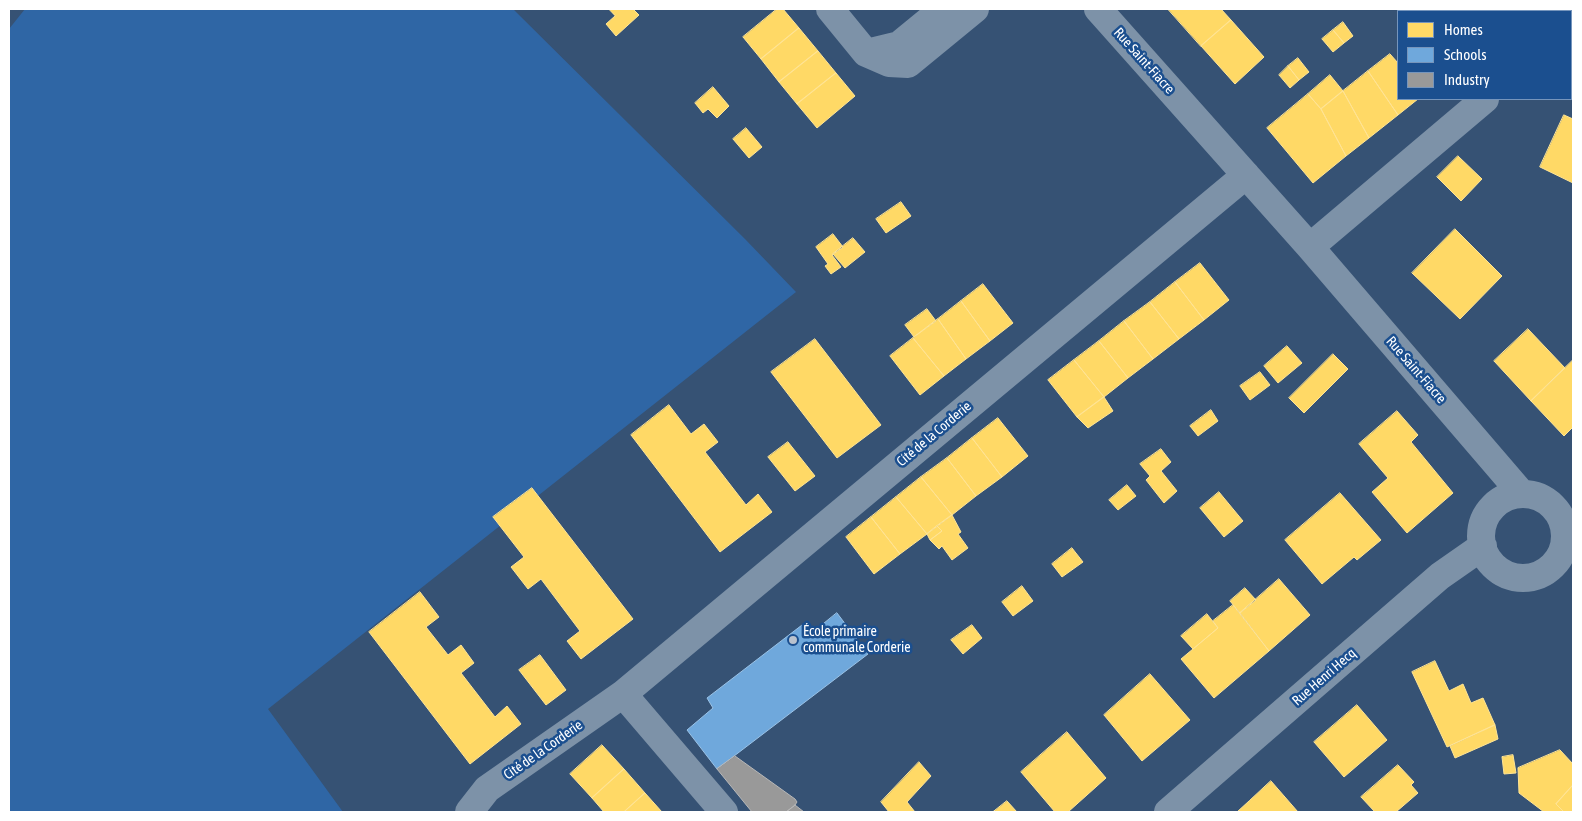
<!DOCTYPE html>
<html>
<head>
<meta charset="utf-8">
<style>
  body { margin:0 }
  #map { position:relative; width:1582px; height:821px; overflow:hidden; background:#365274; font-family:"Asap Condensed",sans-serif }
  canvas { display:block }
  .frame { position:absolute; inset:0; border:10px solid #fff; pointer-events:none }
  .legend { position:absolute; left:1397px; top:10px; width:175px; height:90px; box-sizing:border-box; background:#1b4f8f; border:1px solid #7695bc; margin:0; padding:6px 9px; list-style:none; font-size:15px; color:#fff }
  .legend li { display:flex; align-items:center; gap:10px; height:25px }
  .legend b { width:25px; border:1px solid #7695bc }
</style>
</head>
<body>
<div id="map">
<canvas width="1582" height="821"></canvas>
<div class="frame"></div>
<ul class="legend">
<li><b style="height:14px;background:#ffd966"></b>Homes</li>
<li><b style="height:14px;background:#6fa8dc"></b>Schools</li>
<li><b style="height:14px;background:#999"></b>Industry</li>
</ul>
</div>
<script>
const c = document.querySelector('canvas').getContext('2d');
c.lineJoin = 'round';
function paint(path, color) {
  c.fillStyle = color;
  c.fill(path, 'evenodd');
}
function stroke(path, color, width, dash) {
  c.strokeStyle = color;
  c.lineWidth = width;
  c.lineCap = dash ? 'butt' : 'round';
  c.setLineDash(dash || []);
  c.stroke(path);
}
function write(font, color, halo, rows, align = 'center') {
  c.font = font + ' "Asap Condensed",sans-serif';
  c.lineWidth = 5;
  c.setLineDash([]);
  c.textBaseline = 'middle';
  c.strokeStyle = halo;
  c.fillStyle = color;
  for (const [text, x, y, turn = 0] of rows) {
    c.save();
    c.translate(x, y);
    c.rotate((+turn || 0) * Math.PI / 180);
    c.textAlign = isNaN(turn) ? turn : align;
    if (halo) c.strokeText(text, 0, 0);
    c.fillText(text, 0, 0);
    c.restore();
  }
}
paint(new Path2D(`
  M25,9H513L745,239L796,292L268,709L343,812H9V29Z`), '#2f66a5');
const homes = new Path2D(`
  M609,9H633L639,15L616,36L606,24L615,16Z
  M777,9H783L799,28L761,59L743,37Z
  M1168,9H1221L1231,20L1201,46Z
  M1450,9H1478L1480,11H1447Z
  M1478,9H1517L1519,11H1480Z
  M1231,20L1264,57L1235,84L1201,46Z
  M1343,22L1353,36L1344,43L1333,30Z
  M799,28L818,51L779,82L761,59Z
  M1333,30L1344,43L1333,52L1322,39Z
  M818,51L836,73L797,104L779,82Z
  M1390,54L1398,63V99H1418L1398,115L1368,71Z
  M1298,58L1309,72L1299,80L1288,66Z
  M1288,66L1299,80L1290,88L1279,75Z
  M1368,71L1398,115L1369,138L1343,91Z
  M836,73L855,96L817,128L797,104Z
  M1330,75L1343,91L1321,109L1308,94Z
  M713,87L729,106L717,118L708,109L703,113L695,103Z
  M1343,91L1369,138L1346,156L1321,109Z
  M1308,94L1321,109L1346,156L1313,183L1267,128Z
  M1564,115L1573,119V183L1540,167Z
  M746,128L762,147L749,158L733,139Z
  M1458,156L1482,179L1461,201L1437,177Z
  M901,202L911,216L886,233L876,219Z
  M1455,229L1502,276L1460,319L1412,273Z
  M833,234L843,247L832,255L841,267L831,274L825,266L828,264L816,247Z
  M853,238L865,252L845,268L833,254Z
  M1200,263L1229,300L1204,320L1175,282Z
  M1175,282L1204,320L1179,339L1150,302Z
  M983,284L1013,323L990,341L961,301Z
  M961,301L990,341L966,359L938,319Z
  M1150,302L1179,339L1153,359L1124,321Z
  M927,309L936,321L914,337L905,325Z
  M938,319L966,359L944,376L913,338Z
  M1124,321L1153,359L1128,378L1099,341Z
  M1528,329L1565,368L1531,401L1494,361Z
  M913,338L944,376L920,395L890,356Z
  M815,339L881,425L837,458L771,372Z
  M1099,341L1128,378L1104,397L1074,360Z
  M1287,346L1302,363L1278,383L1264,366Z
  M1333,354L1348,369L1304,413L1289,398Z
  M1074,360L1104,397L1077,417L1048,380Z
  M1573,360V427L1564,436L1531,401Z
  M1260,372L1270,385L1250,400L1240,386Z
  M1104,397L1113,411L1088,428L1077,417Z
  M669,405L691,434L704,424L718,442L705,452L746,505L758,494L772,512L720,552L631,435Z
  M1211,410L1218,421L1198,436L1190,426Z
  M1397,411L1418,435L1411,442L1453,493L1407,533L1372,492L1388,478L1359,444Z
  M998,418L1028,456L1002,477L972,438Z
  M972,438L1002,477L976,496L947,458Z
  M788,442L815,476L795,491L768,457Z
  M1161,449L1171,462L1161,471L1177,491L1164,503L1146,480L1150,476L1140,464Z
  M947,458L976,496L952,515L921,477Z
  M921,477L952,515L927,534L896,497Z
  M1127,485L1136,496L1118,510L1109,500Z
  M532,488L633,619L581,659L567,641L580,631L541,579L528,589L511,567L524,557L493,517Z
  M1219,492L1243,521L1224,537L1200,508Z
  M1340,493L1381,540L1357,560L1354,557L1322,584L1285,540Z
  M896,497L927,534L900,554L871,517Z
  M952,515L961,532L958,534L968,548L952,560L942,546L939,549L930,540L942,531L937,526Z
  M871,517L900,554L874,574L846,537Z
  M937,526L942,531L930,540L927,534Z
  M1072,548L1083,562L1062,577L1052,564Z
  M1279,579L1310,615L1269,651L1240,613Z
  M1022,586L1033,601L1013,616L1002,602Z
  M1245,588L1256,600L1240,613L1230,601Z
  M420,592L439,617L426,627L448,655L461,645L474,663L461,673L495,717L507,706L521,724L470,764L369,632Z
  M1233,605L1269,651L1214,698L1181,659L1218,628L1213,621Z
  M1207,614L1218,628L1193,649L1181,636Z
  M972,625L982,638L963,654L951,640Z
  M540,655L566,690L546,705L519,670Z
  M1435,661L1449,691L1463,684L1471,703L1483,698L1495,725L1447,747L1412,672Z
  M1150,674L1190,720L1142,761L1104,715Z
  M1357,705L1387,740L1344,777L1314,742Z
  M1495,725L1498,739L1455,758L1450,746Z
  M1067,732L1106,778L1068,812H1055L1021,772Z
  M602,745L624,769L592,798L570,774Z
  M1560,750L1573,764V785L1556,804L1564,812H1544L1519,793L1518,768Z
  M1513,755L1516,773L1504,774L1502,757Z
  M919,762L931,776L907,802L915,812H889L881,802Z
  M1398,765L1414,782L1411,785L1418,793L1396,812H1375L1361,797Z
  M624,769L645,793L624,812H604L592,798Z
  M1271,781L1298,812H1237L1249,801Z
  M1573,785V812H1564L1556,804Z
  M645,793L662,812H624Z
  M1007,801L1017,812H993Z`);
paint(homes, '#ffd966');
stroke(homes, '#ffe494', 1);
const schools = new Path2D(`
  M837,613L868,654L717,769L687,730L713,708L707,698L802,625L810,634Z`);
paint(schools, '#6fa8dc');
stroke(schools, '#9ac2e6', 1);
const industry = new Path2D(`
  M735,756L795,799L797,802L795,805L786,812H752L717,769Z
  M795,805L804,812H786L794,806Z`);
paint(industry, '#999');
stroke(industry, '#b8b8b8', 1);
stroke(new Path2D(`
  M830,9L866,53L889,63L908,64L975,9
  M1098,9L1310,247L1522,494
  M1571,29L1573,28
  M866,53L899,45L943,9
  M1310,247L1485,99
  M1481 536a42 42 0 1 1 84 0a42 42 0 1 1-84 0Z
  M623,694L724,812
  M469,812L487,789L623,694L1246,175
  M1168,812L1440,576L1483,546`), '#7d92a8', 28);
for (const [x, y, r, color] of [
  [793,640,5,"#b9c2ce"]
]) {
  const dot = new Path2D();
  dot.arc(x, y, r, 0, 2 * Math.PI);
  c.fillStyle = color;
  c.fill(dot);
  stroke(dot, '#1b4f8f', 2);
}
write('14px', '#fff', '#1b4f8f', [
  ["Rue Saint-Fiacre",1144,61,48],
  ["Rue Saint-Fiacre",1416,370,49],
  ["Cité de la Corderie",934,434,-40],
  ["Rue Henri Hecq",1324,677,-41],
  ["Cité de la Corderie",543,750,-35]
]);
write('14px', '#fff', '#1b4f8f', [
  ["École primaire",803,632],
  ["communale Corderie",803,648]
], 'left');
</script>
</body>
</html>
